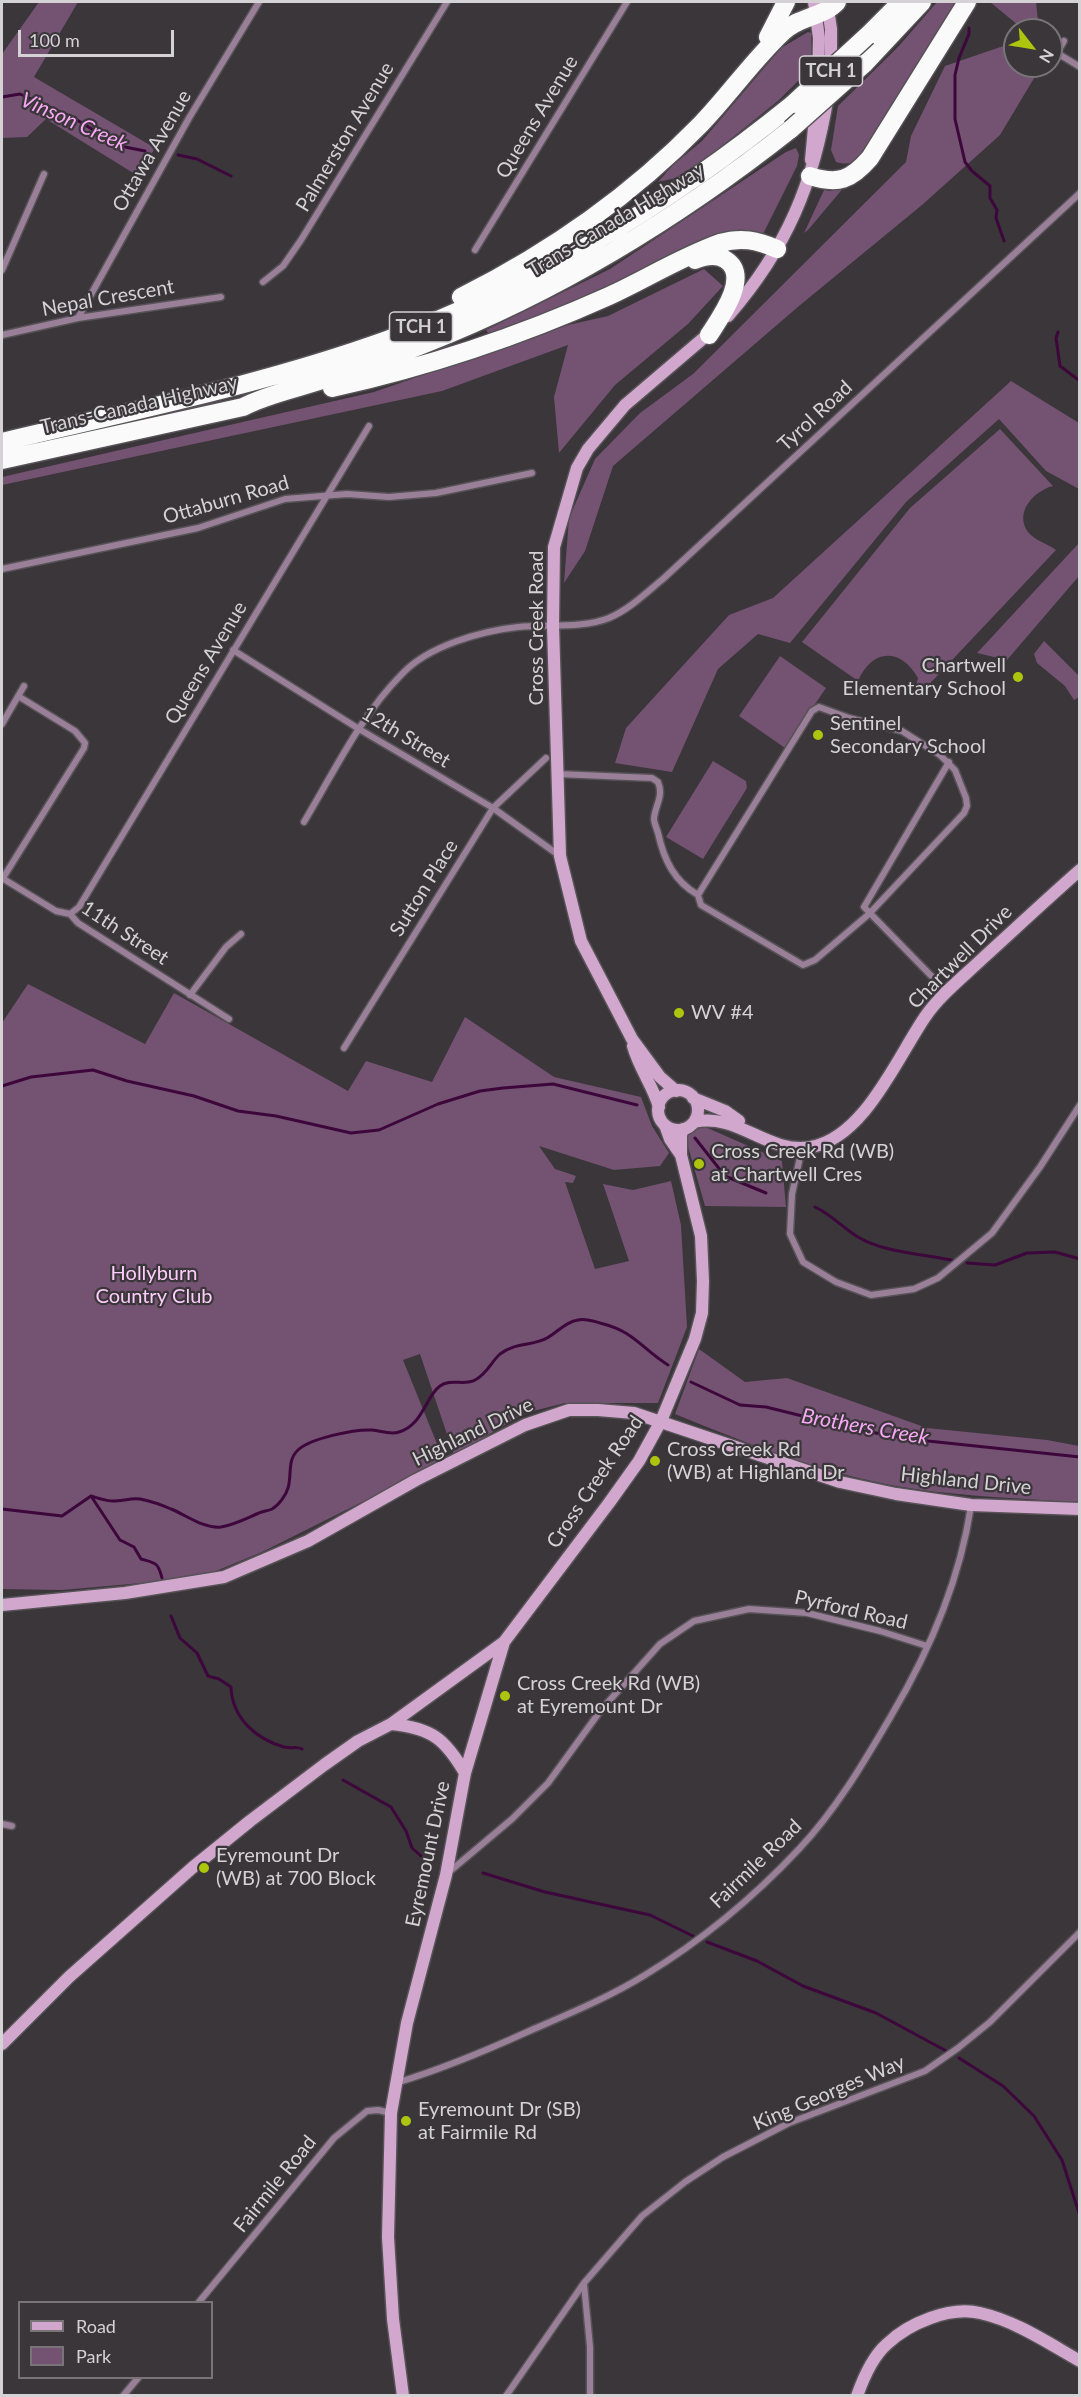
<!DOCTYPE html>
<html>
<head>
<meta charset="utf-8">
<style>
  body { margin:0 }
  #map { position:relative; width:1081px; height:2397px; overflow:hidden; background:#3a363a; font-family:Lato,sans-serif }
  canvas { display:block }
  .frame { position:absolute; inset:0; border:3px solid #d5d2d5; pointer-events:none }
  .legend { position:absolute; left:18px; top:2301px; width:195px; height:78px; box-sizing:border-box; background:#3a363a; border:2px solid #787478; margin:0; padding:8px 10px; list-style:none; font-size:18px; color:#d5d2d5 }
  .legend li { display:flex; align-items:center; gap:12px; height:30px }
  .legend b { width:30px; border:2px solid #787478 }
  .north { position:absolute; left:1003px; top:18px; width:60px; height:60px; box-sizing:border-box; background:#3a363a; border:2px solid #787478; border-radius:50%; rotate:121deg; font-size:16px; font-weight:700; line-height:24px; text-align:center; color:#d5d2d5 }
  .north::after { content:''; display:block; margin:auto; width:21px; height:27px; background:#adc60d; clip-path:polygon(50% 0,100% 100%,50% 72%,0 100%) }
  .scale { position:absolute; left:18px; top:30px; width:156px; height:27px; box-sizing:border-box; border:3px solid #d5d2d5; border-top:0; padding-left:8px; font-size:18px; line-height:21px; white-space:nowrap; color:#d5d2d5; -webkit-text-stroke:4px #3a363a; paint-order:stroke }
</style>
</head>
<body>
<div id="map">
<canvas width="1081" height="2397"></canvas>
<div class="frame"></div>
<ul class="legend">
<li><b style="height:8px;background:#d1a7ce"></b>Road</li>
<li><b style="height:16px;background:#745272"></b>Park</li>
</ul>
<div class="north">N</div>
<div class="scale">100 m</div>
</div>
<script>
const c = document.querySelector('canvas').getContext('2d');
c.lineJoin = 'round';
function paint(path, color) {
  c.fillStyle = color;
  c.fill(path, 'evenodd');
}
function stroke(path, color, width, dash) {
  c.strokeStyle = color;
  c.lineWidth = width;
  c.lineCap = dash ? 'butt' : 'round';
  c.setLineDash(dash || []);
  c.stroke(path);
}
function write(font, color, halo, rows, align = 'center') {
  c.font = font + ' Lato,sans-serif';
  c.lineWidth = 4.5;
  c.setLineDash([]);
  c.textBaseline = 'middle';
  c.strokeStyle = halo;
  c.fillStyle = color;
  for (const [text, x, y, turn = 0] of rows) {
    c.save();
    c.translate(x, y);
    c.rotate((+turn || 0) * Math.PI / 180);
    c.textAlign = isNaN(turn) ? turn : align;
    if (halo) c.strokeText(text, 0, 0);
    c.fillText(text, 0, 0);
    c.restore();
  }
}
paint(new Path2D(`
  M39,2H78L34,77L155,148L138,176L46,119L27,137L2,138V54Z
  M937,2H961L872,147C858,159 854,167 836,162L831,150L838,106L898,47Z
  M990,2H1036L1039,30H1024Z
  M808,32L811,33L812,67L779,100L685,176L658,182L673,165L702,141L781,48Z
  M1015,42V66H1032L1036,75L1000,135L922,205L799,306L613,466L585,551L564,583L569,518L595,459L640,413L693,374L906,162L911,136L945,66Z
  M796,148L799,155L797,166L762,236C731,215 629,279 598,294C563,310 526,323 491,337L486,330L610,269L786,152Z
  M845,186L808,230L804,233L824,190L831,191Z
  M704,269L723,286L688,324L615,385L559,453L554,397L568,345L442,391L2,485V477L374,392L568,325L608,316Z
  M1011,381L1079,423V489L1046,471L999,419L906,502L790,643L758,634L718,669L672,772L615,763L626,728L729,615L773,598Z
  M1000,429L1053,486C1034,491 1014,512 1028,532C1034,540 1048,544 1056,550L920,694L915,689L918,678C900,647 872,649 858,681L802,642L910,508Z
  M1079,543V576L1007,660L977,653Z
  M1044,641L1079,676V697L1074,700L1065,686L1037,663L1034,654Z
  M780,656L826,688L785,748L739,716Z
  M713,761L746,781L747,788L703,859L666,837Z
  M28,984L145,1044L174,993L348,1091L366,1061L432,1082L465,1017L554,1077L641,1097L652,1126L669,1153L660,1166L614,1170L539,1146L555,1169L576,1176L573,1183L565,1182L595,1269L629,1261L603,1184L633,1190L671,1181L681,1225L687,1327L658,1403H565L525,1413L454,1455L420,1354L403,1360L444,1461L262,1552L199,1578L62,1590L2,1589V1023Z
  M701,1125L782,1161L786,1207L705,1206L685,1136L694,1127Z
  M699,1349L745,1382L787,1378L927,1428L1047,1440L1079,1446V1503C1025,1498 969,1497 915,1489C832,1477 753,1446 675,1414Z`), '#745272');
stroke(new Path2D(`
  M969,28V34L959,58L955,75V119L965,162L972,171L990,186V198L997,210L996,218L1004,241
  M2,97L20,94L72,117L120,146L145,151
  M178,155L197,159L231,176
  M1058,332L1056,338L1060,366L1080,381
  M2,1086L31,1077L93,1070L127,1081L194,1096L238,1111L276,1116L351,1133L379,1130L438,1104L480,1091L503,1088L553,1084L637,1105
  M695,1138L725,1176L766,1193
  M815,1207C832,1215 843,1228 858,1237C884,1253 926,1254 955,1261
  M967,1263L995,1265L1027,1253L1055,1252L1080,1259
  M691,1382L740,1405L766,1407L863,1431L928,1441L1080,1457
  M91,1496L120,1540L134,1547L141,1559C155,1563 158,1562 162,1578
  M2,1509L62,1516L91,1496C98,1498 106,1501 113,1501C122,1501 131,1498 140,1499C150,1501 162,1505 171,1509C186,1515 204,1529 221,1527C234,1525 247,1518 259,1513C263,1511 268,1511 272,1509C279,1505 286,1495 288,1488C292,1475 287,1460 298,1450C311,1438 355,1429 372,1430C382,1431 390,1435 399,1432C423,1425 425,1397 440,1386C450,1378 465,1386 475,1380C487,1374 491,1362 500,1354C515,1342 534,1346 547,1338C558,1332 565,1322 578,1320C585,1318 593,1321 600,1323C634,1331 642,1349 668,1365
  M171,1616L180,1638L197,1653L208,1676L219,1679L231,1687C232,1718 256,1739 284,1747C291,1749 296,1746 302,1749
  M343,1780L391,1807L406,1831L412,1848L421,1856
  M483,1873L545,1892L650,1915L693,1936
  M707,1942L757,1961L803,1986L876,2013L950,2053
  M959,2058L1003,2086L1034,2116L1062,2160L1080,2216`), '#3d073c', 3);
const street = new Path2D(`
  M1064,41L1057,53L1080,67
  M475,250L627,2
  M2,270L44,174
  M263,282L283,266L301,240L447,2
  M78,318L189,118L259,2
  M2,335L78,318L221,297
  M2,569L198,528L285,499L347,494L389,497L436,493L532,473
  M233,650L359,729L493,808L560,856
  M819,707L849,718L902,731L940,755L955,770L966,798L967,806L964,813L869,914L815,960L803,965L701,905L698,895L812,711Z
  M2,724L24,686
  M558,774L652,778L658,782C664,797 655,805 654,819C654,823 657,829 658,833C664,860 674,881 698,895
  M304,822C334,772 361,715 402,674C428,646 481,631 518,627C547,624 581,629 609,618C630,609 647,592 664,578L1080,193
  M2,878L56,911L70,914L78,923L229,1019
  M3,878L84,748L85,743L75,731L18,696
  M70,914L79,907L369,426
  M947,992L864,907L949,762
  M190,995L226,947L241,934
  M344,1048L493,808L546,758
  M802,1148L792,1194L790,1234L803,1262L836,1282L871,1295L914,1289L938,1278L992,1233L1040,1167L1080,1105
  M2,1824L12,1826
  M449,1872L512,1819L548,1783L601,1710L660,1644L694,1621L749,1609L807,1613L880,1631L927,1646
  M396,2083C442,2069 483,2052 527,2032C566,2015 608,1998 645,1975C701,1941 754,1897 799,1849C836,1810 864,1762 891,1716C929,1652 960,1579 971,1506
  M584,2284L590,2347V2396
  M199,2302L334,2138L367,2111L378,2110L391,2113
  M123,2396L138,2378
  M506,2396L584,2283L642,2216L685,2182L723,2157L789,2123L925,2071L958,2048L990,2022L1080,1932`);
const secondary = new Path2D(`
  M814,2L819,38L818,82
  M827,3L831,29V72
  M811,160L816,106
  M728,316C787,248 814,183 828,95
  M633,1046C639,1068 653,1086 659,1107
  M658 1110a20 20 0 1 1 40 0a20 20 0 1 1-40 0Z
  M676,1091L660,1077L632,1039L581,941L560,856L553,626L554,547L577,468L588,449L625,405L713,330
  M693,1098L725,1111L739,1121
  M694,1122C738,1112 768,1155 811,1147C864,1138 897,1058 925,1017C940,995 963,977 982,959C1015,929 1047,899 1080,870
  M665,1125L670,1139L681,1155
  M2,1605L125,1593L224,1577L308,1541L416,1480L525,1425L569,1410H598L634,1413L840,1482L896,1494L971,1505L1080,1509
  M391,1724C432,1728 445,1739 465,1773
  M2,2044L69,1977L192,1868L250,1821L324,1765L358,1741L391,1724L504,1642L609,1503L639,1461L661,1421L695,1339L702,1313L703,1281L701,1236L681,1155V1135L683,1129
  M403,2396L393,2319L388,2237L391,2113L407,2023L446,1875L465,1773L504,1642
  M857,2396C863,2379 873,2356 887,2344C909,2323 950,2306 980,2313C1016,2321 1048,2343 1080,2361`);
const highway = new Path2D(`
  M867,36L901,2
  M768,37L786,2
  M864,64L922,2
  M810,176C838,185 851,180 870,158L967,2
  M695,260C705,256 716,253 726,260C751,276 720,318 709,335
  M461,297C551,252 631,196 701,124C729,95 753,60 783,32C799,16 822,18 837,2
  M332,388C427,367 520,336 609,296C646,279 681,257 720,243C741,237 757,240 777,249
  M2,442C131,411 262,385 387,340C536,285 671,203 793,104
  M2,460L243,407C266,395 291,390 316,382C353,371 391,358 427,343C559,291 680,217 791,129`);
stroke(street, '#565256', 9);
stroke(secondary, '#565256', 15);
stroke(highway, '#565256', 21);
stroke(street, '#997f98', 6);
stroke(secondary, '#d1a7ce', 12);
stroke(highway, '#fafafa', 18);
const highwayBridge = new Path2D(`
  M793,104L867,36
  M791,129L864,64`);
stroke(highwayBridge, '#565256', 21, []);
stroke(highwayBridge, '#fafafa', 18);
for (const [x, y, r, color] of [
  [1018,677,6,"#adc60d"],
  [818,735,6,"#adc60d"],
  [679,1013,6,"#adc60d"],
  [699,1164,6,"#adc60d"],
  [655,1461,6,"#adc60d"],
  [505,1696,6,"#adc60d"],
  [204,1868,6,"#adc60d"],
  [406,2121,6,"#adc60d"]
]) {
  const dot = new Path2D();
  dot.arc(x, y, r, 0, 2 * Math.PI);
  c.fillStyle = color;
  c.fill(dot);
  stroke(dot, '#3a363a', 2);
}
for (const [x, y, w] of [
  [831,71,63],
  [421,327,63]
]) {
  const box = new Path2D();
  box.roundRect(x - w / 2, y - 15, w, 30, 4.5);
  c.fillStyle = '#3a363a';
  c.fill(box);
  stroke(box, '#d5d2d5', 1.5);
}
write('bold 18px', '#d5d2d5', null, [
  ["TCH 1",831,71],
  ["TCH 1",421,327]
]);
write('20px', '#d5d2d5', '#3a363a', [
  ["Queens Avenue",537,117,-59],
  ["Palmerston Avenue",345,137,-59],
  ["Ottawa Avenue",152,151,-60],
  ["Trans-Canada Highway",616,220,-31],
  ["Nepal Crescent",108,298,-10],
  ["Trans-Canada Highway",139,405,-13],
  ["Tyrol Road",815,416,-43],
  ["Ottaburn Road",226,500,-16],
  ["Cross Creek Road",537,628,-90],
  ["Queens Avenue",206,663,-59],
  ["12th Street",406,737,31],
  ["Sutton Place",424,888,-58],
  ["11th Street",125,933,33],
  ["Chartwell Drive",960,957,-45],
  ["Highland Drive",473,1432,-26],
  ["Highland Drive",966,1481,6],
  ["Cross Creek Road",595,1482,-56],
  ["Pyrford Road",851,1610,13],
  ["Eyremount Drive",428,1854,-78],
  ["Fairmile Road",756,1864,-44],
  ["King Georges Way",829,2093,-23],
  ["Fairmile Road",275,2184,-51]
]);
write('20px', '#d5d2d5', '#3a363a', [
  ["Chartwell",1006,666,"right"],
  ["Elementary School",1006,689,"right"],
  ["Sentinel",830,724],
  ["Secondary School",830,747],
  ["WV #4",691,1013],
  ["Cross Creek Rd (WB)",711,1152],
  ["at Chartwell Cres",711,1175],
  ["Cross Creek Rd",667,1450],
  ["(WB) at Highland Dr",667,1473],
  ["Cross Creek Rd (WB)",517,1684],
  ["at Eyremount Dr",517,1707],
  ["Eyremount Dr",216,1856],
  ["(WB) at 700 Block",216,1879],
  ["Eyremount Dr (SB)",418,2110],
  ["at Fairmile Rd",418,2133]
], 'left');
write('20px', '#fdccfa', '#3a363a', [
  ["Hollyburn",154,1274],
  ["Country Club",154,1297]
]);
write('italic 21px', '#f9a8f5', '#3a363a', [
  ["Vinson Creek",74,122,24],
  ["Brothers Creek",865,1427,10]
]);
</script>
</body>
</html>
